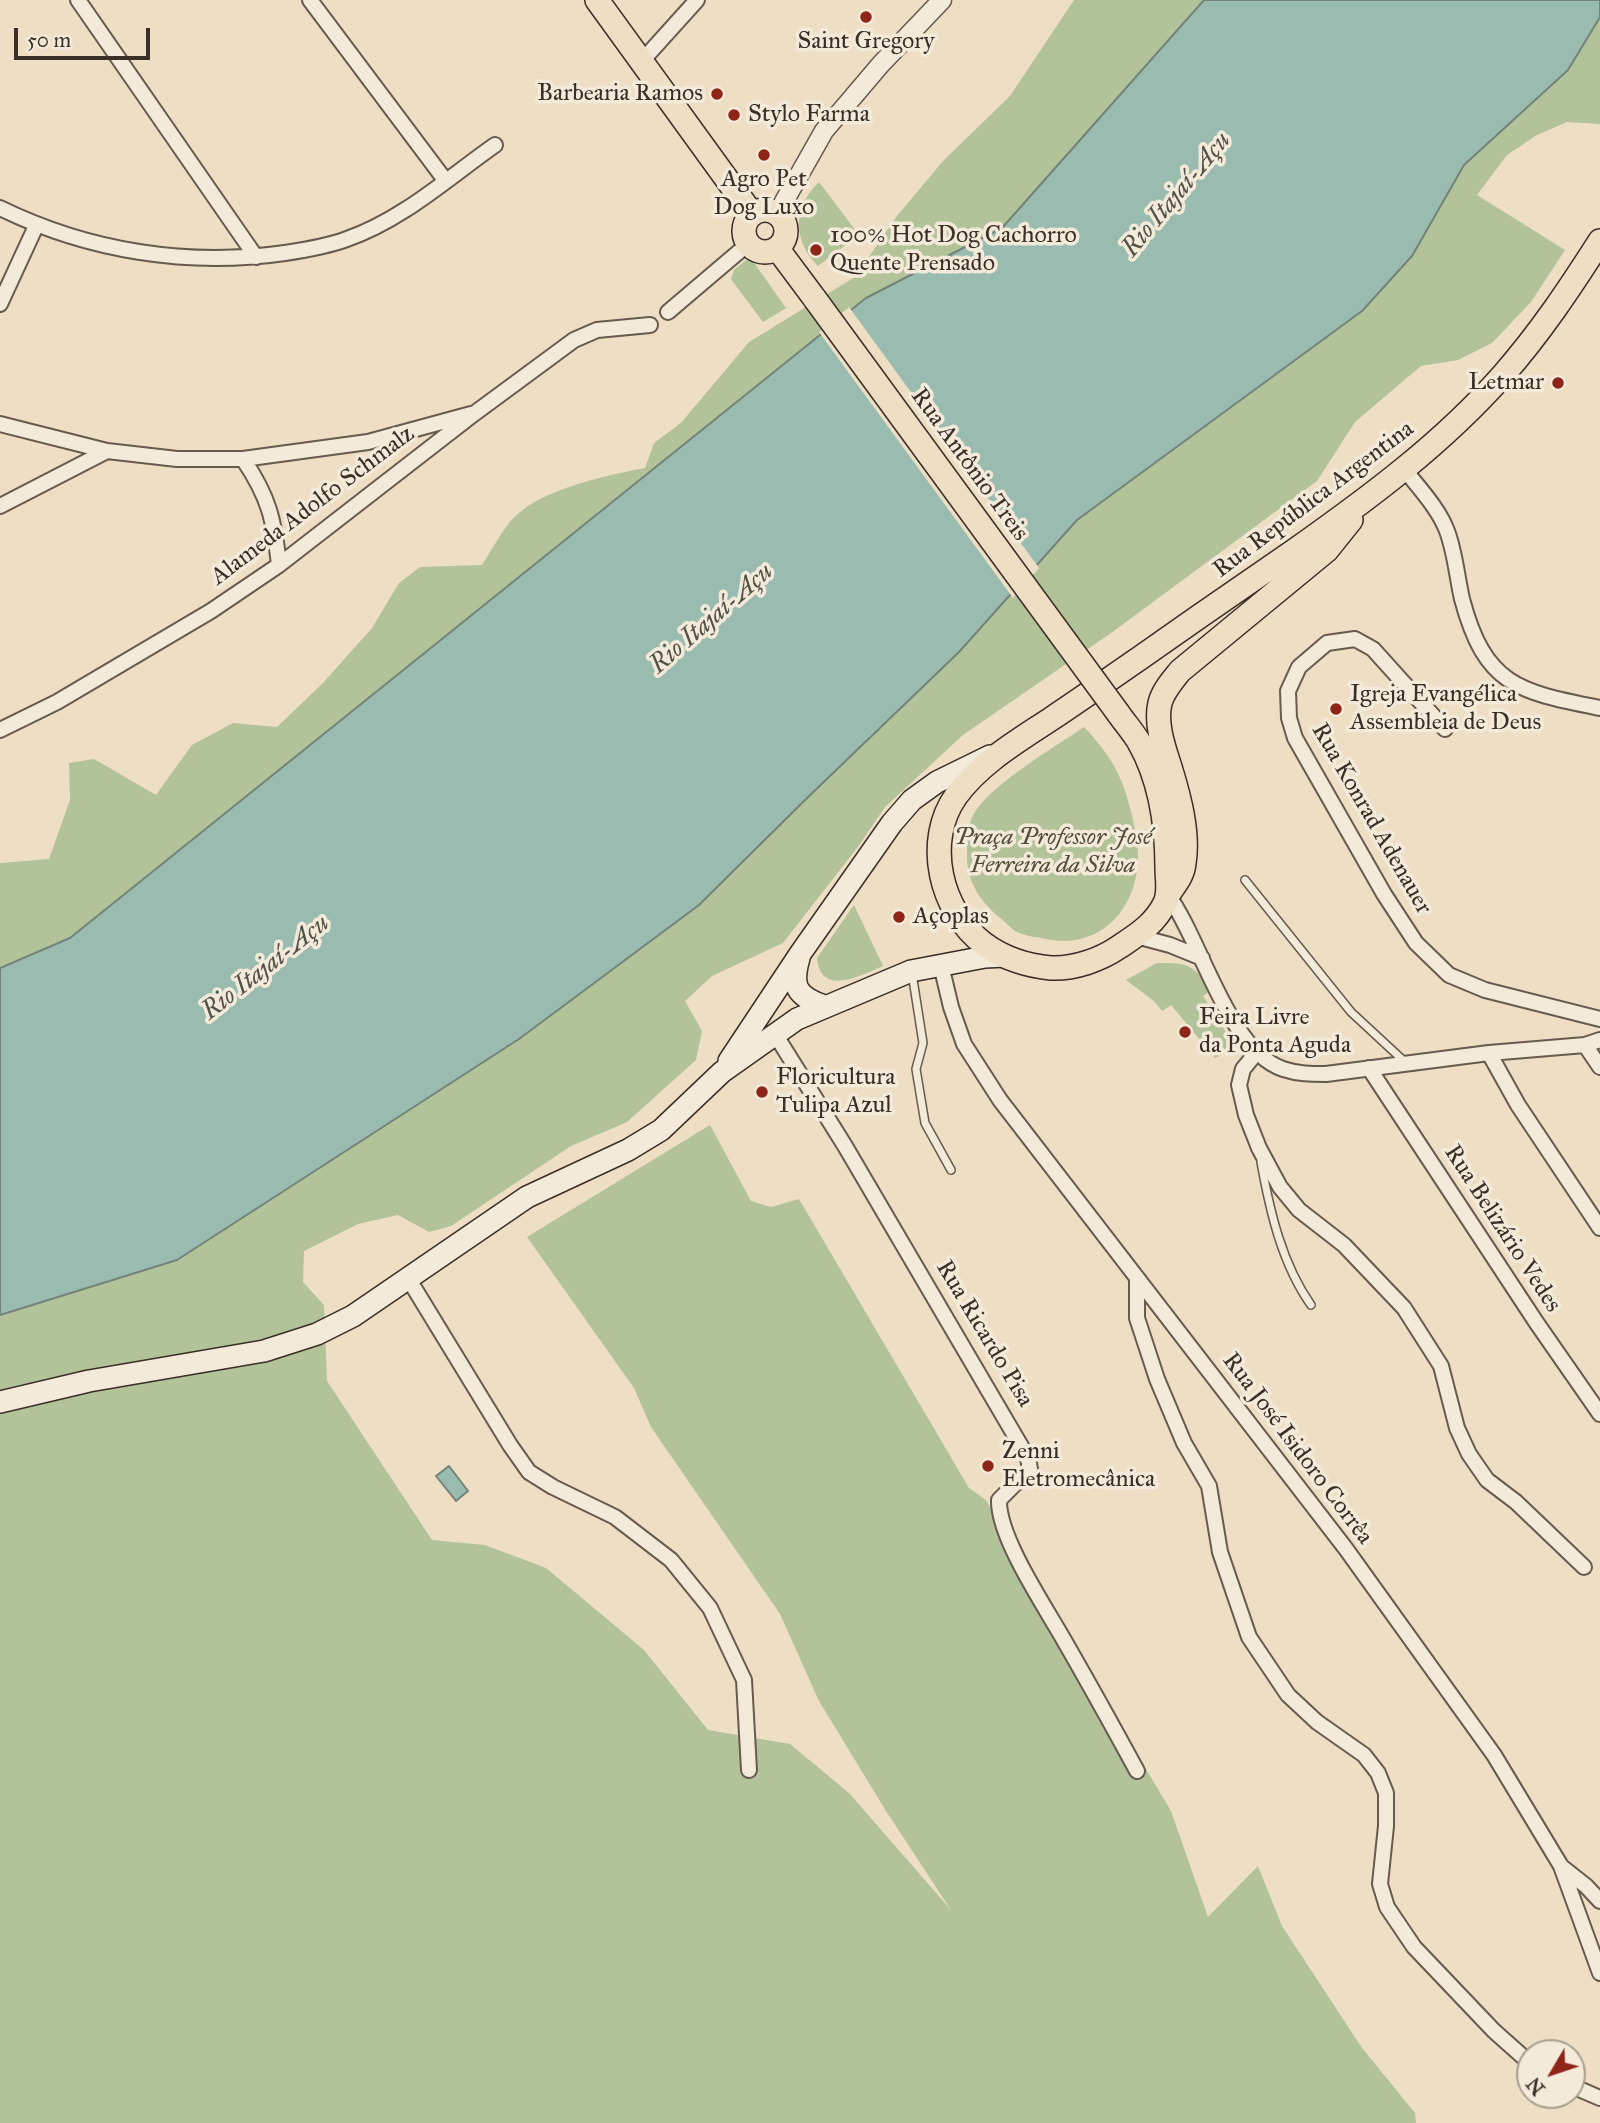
<!DOCTYPE html>
<html>
<head>
<meta charset="utf-8">
<style>
  body { margin:0 }
  #map { position:relative; width:1600px; height:2123px; overflow:hidden; background:#eddec4; font-family:"IM FELL Great Primer",serif }
  canvas { display:block }
  .north { position:absolute; left:1516px; top:2039px; width:70px; height:70px; box-sizing:border-box; background:#f3ead9; border:2px solid #a99f91; border-radius:50%; rotate:231deg; font-size:19px; font-weight:700; line-height:28px; text-align:center; color:#3a2e26 }
  .north::after { content:''; display:block; margin:auto; width:24px; height:32px; background:#8f2418; clip-path:polygon(50% 0,100% 100%,50% 72%,0 100%) }
  .scale { position:absolute; left:14px; top:28px; width:136px; height:32px; box-sizing:border-box; border:4px solid #3a2e26; border-top:0; padding-left:9px; font-size:21px; line-height:24px; white-space:nowrap; color:#3a2e26; -webkit-text-stroke:5px #f3ead9; paint-order:stroke }
</style>
</head>
<body>
<div id="map">
<canvas width="1600" height="2123"></canvas>
<div class="north">N</div>
<div class="scale">50 m</div>
</div>
<script>
const c = document.querySelector('canvas').getContext('2d');
c.lineJoin = 'round';
function paint(path, color) {
  c.fillStyle = color;
  c.fill(path, 'evenodd');
}
function stroke(path, color, width, dash) {
  c.strokeStyle = color;
  c.lineWidth = width;
  c.lineCap = dash ? 'butt' : 'round';
  c.setLineDash(dash || []);
  c.stroke(path);
}
function write(font, color, halo, rows, align = 'center') {
  c.font = font + ' "IM FELL Great Primer",serif';
  c.lineWidth = 7;
  c.setLineDash([]);
  c.textBaseline = 'middle';
  c.strokeStyle = halo;
  c.fillStyle = color;
  for (const [text, x, y, turn = 0] of rows) {
    c.save();
    c.translate(x, y);
    c.rotate((+turn || 0) * Math.PI / 180);
    c.textAlign = isNaN(turn) ? turn : align;
    if (halo) c.strokeText(text, 0, 0);
    c.fillText(text, 0, 0);
    c.restore();
  }
}
paint(new Path2D(`
  M1074,0H1204L1002,228L866,298L70,938L0,968V863L49,859L70,800L69,763L94,759L156,795L192,745L233,723L277,727L323,683L372,628L399,583L420,567L482,565C491,551 499,536 509,523C535,490 604,476 645,468L654,443L681,423L749,342L855,277L897,216L943,161L1010,96Z
  M1600,17V124L1567,122L1537,135L1507,155L1477,195L1565,250L1531,302L1492,343L1458,360L1421,366L1355,422L1317,481L1111,633L963,735L885,807L857,848L783,943L712,976L685,1001L702,1031L696,1060L627,1122L571,1146L451,1226L429,1232L398,1215L358,1224L304,1251L303,1282L324,1305L327,1381L432,1540L485,1545L546,1568L644,1650L708,1730L790,1744L849,1793L951,1910L886,1811L819,1701L780,1614L651,1427L634,1388L527,1237L710,1125L751,1201L771,1207L799,1199L969,1488L986,1500L1171,1811L1208,1917L1258,1866L1282,1926L1362,2048L1415,2113L1416,2123H0V1315L177,1260L519,1039L699,905L805,800L959,652L1077,520L1362,311L1412,256L1464,165L1568,70Z
  M819,182L859,235L818,266C792,240 793,207 819,182Z
  M750,257L786,308L763,322L731,279L734,270Z
  M1084,727C1118,763 1127,787 1136,835C1147,893 1111,952 1046,939C1036,937 1024,936 1015,931C1010,927 1004,921 999,917C979,900 966,880 967,853C967,839 967,824 975,812C992,784 1055,747 1084,727Z
  M854,905L883,966C861,975 821,998 817,958Z
  M1157,963C1190,963 1191,964 1212,990L1203,996L1236,1048L1215,1058L1171,1005L1162,1011L1154,1001L1126,980Z`), '#b2c299');
const water = new Path2D(`
  M1204,0H1600V17L1568,70L1464,165L1412,256L1362,311L1077,520L959,652L805,800L699,905L519,1039L177,1260L0,1315V968L70,938L866,298L1002,228Z
  M449,1466L468,1491L456,1501L436,1476Z`);
paint(water, '#9abcb0');
stroke(water, '#748379', 2);
paint(new Path2D(`
  M849,307L1039,568L1013,598L819,332Z`), '#eddec4');
const service = new Path2D(`
  M1245,880L1351,1012L1406,1063
  M912,973L923,1043L916,1069L925,1123L951,1170
  M1261,1162C1270,1212 1282,1264 1311,1305`);
const minor = new Path2D(`
  M78,0L256,257
  M310,0L445,180
  M642,61L697,0
  M0,208C88,251 187,267 285,253C305,250 328,246 347,239C402,220 448,178 495,145
  M0,304L36,226
  M668,312L748,244
  M0,424L107,451L177,459H243L368,442L471,414
  M243,459C269,497 274,520 279,565
  M1405,470C1419,488 1439,509 1447,531C1455,552 1457,577 1462,599C1485,686 1519,692 1600,708
  M0,506L107,451
  M1445,729L1373,649L1355,639L1327,643L1299,667L1288,691L1289,718L1295,738L1384,894L1416,943L1449,975L1485,990L1600,1019
  M0,730L57,702L211,611L279,565L475,413L574,340L597,330L650,325
  M1168,895C1202,942 1228,1050 1283,1069C1298,1074 1311,1074 1326,1074L1489,1053L1585,1045L1600,1040
  M1136,936L1170,945L1202,958
  M941,965L951,1007L964,1044L1000,1100L1346,1549L1494,1755L1561,1866L1600,1973
  M775,1034L845,1146L1028,1458L1030,1469L999,1500C998,1536 1042,1602 1061,1635C1087,1680 1112,1725 1137,1771
  M1585,1045L1600,1067
  M1257,1052L1243,1069L1239,1085L1246,1115L1259,1148L1280,1187L1299,1210L1344,1245L1404,1308L1441,1366L1457,1428L1469,1454L1487,1480L1516,1502L1584,1567
  M1489,1053L1518,1105L1600,1228
  M1369,1068L1536,1322L1600,1414
  M408,1278L510,1445L529,1472L553,1487L615,1517L671,1560L710,1608L744,1680L749,1770
  M1137,1279V1318L1157,1379L1184,1443L1209,1486L1220,1552L1249,1637L1288,1695L1317,1722L1364,1755L1378,1773L1386,1793V1826L1380,1884L1387,1907L1414,1947L1494,2031L1530,2063
  M1562,1867L1586,1886L1600,1901
  M1572,2086L1600,2098`);
const tertiary = new Path2D(`
  M777,214L824,131L881,64L942,0`);
const secondary = new Path2D(`
  M799,958C791,986 796,996 824,1006
  M729,1061L800,954L892,823L912,800L937,782L990,756
  M0,1402L89,1381L264,1351L317,1334L353,1316L527,1197L628,1150L661,1130L722,1072L797,1019L911,971L985,957L1005,956`);
const primary = new Path2D(`
  M597,0L752,214
  M744 231a21 21 0 1 1 42 0a21 21 0 1 1-42 0Z
  M777,248L815,299
  M1118,713C1125,723 1133,732 1139,742C1160,779 1167,826 1167,868C1167,879 1170,892 1165,903C1155,924 1137,935 1119,947C1100,960 1074,969 1051,968C1028,966 1003,958 984,944C940,911 924,841 956,796C980,763 1018,741 1051,719C1081,699 1111,678 1140,658C1191,622 1243,586 1294,551C1369,498 1442,444 1503,375C1540,333 1570,288 1600,241
  M1170,892C1176,883 1183,875 1184,863C1189,833 1179,796 1170,767C1164,748 1155,724 1160,703C1163,691 1172,681 1180,671L1327,550L1351,520`);
stroke(service, '#675a4e', 10);
stroke(minor, '#675a4e', 18);
stroke(tertiary, '#675a4e', 21);
stroke(secondary, '#3a2e26', 24);
stroke(primary, '#3a2e26', 26);
stroke(service, '#f3ead9', 7);
stroke(minor, '#f3ead9', 14);
stroke(tertiary, '#f3ead9', 18);
stroke(secondary, '#f3ead9', 21);
stroke(primary, '#eddec4', 23);
const primaryBridge = new Path2D(`
  M815,299L1118,713`);
stroke(primaryBridge, '#3a2e26', 26, []);
stroke(primaryBridge, '#eddec4', 23);
for (const [x, y, r, color] of [
  [866,17,7,"#8f2418"],
  [717,94,7,"#8f2418"],
  [734,115,7,"#8f2418"],
  [764,155,7,"#8f2418"],
  [816,250,7,"#8f2418"],
  [1558,383,7,"#8f2418"],
  [1336,709,7,"#8f2418"],
  [899,917,7,"#8f2418"],
  [1185,1032,7,"#8f2418"],
  [762,1092,7,"#8f2418"],
  [988,1466,7,"#8f2418"]
]) {
  const dot = new Path2D();
  dot.arc(x, y, r, 0, 2 * Math.PI);
  c.fillStyle = color;
  c.fill(dot);
  stroke(dot, '#f3ead9', 2.5);
}
write('24px', '#3a2e26', '#f3ead9', [
  ["Saint Gregory",866,42,"center"],
  ["Barbearia Ramos",703,94,"right"],
  ["Stylo Farma",748,115],
  ["Agro Pet",764,180,"center"],
  ["Dog Luxo",764,208,"center"],
  ["100% Hot Dog Cachorro",830,236],
  ["Quente Prensado",830,264],
  ["Letmar",1544,383,"right"],
  ["Igreja Evangélica",1350,695],
  ["Assembleia de Deus",1350,723],
  ["Açoplas",913,917],
  ["Feira Livre",1199,1018],
  ["da Ponta Aguda",1199,1046],
  ["Floricultura",776,1078],
  ["Tulipa Azul",776,1106],
  ["Zenni",1002,1452],
  ["Eletromecânica",1002,1480]
], 'left');
write('24px', '#3a2e26', '#f3ead9', [
  ["Rua Antônio Treis",969,465,54],
  ["Rua República Argentina",1314,500,-37],
  ["Alameda Adolfo Schmalz",313,506,-37],
  ["Rua Konrad Adenauer",1371,819,60],
  ["Rua Belizário Vedes",1502,1229,57],
  ["Rua Ricardo Pisa",984,1334,59],
  ["Rua José Isidoro Corrêa",1297,1449,53]
]);
write('italic 24px', '#524c3d', '#f3ead9', [
  ["Praça Professor José",1053,838],
  ["Ferreira da Silva",1053,866]
]);
write('italic 26px', '#525248', '#f3ead9', [
  ["Rio Itajaí-Açu",1177,195,-50],
  ["Rio Itajaí-Açu",712,619,-41],
  ["Rio Itajaí-Açu",266,968,-38]
]);
</script>
</body>
</html>
